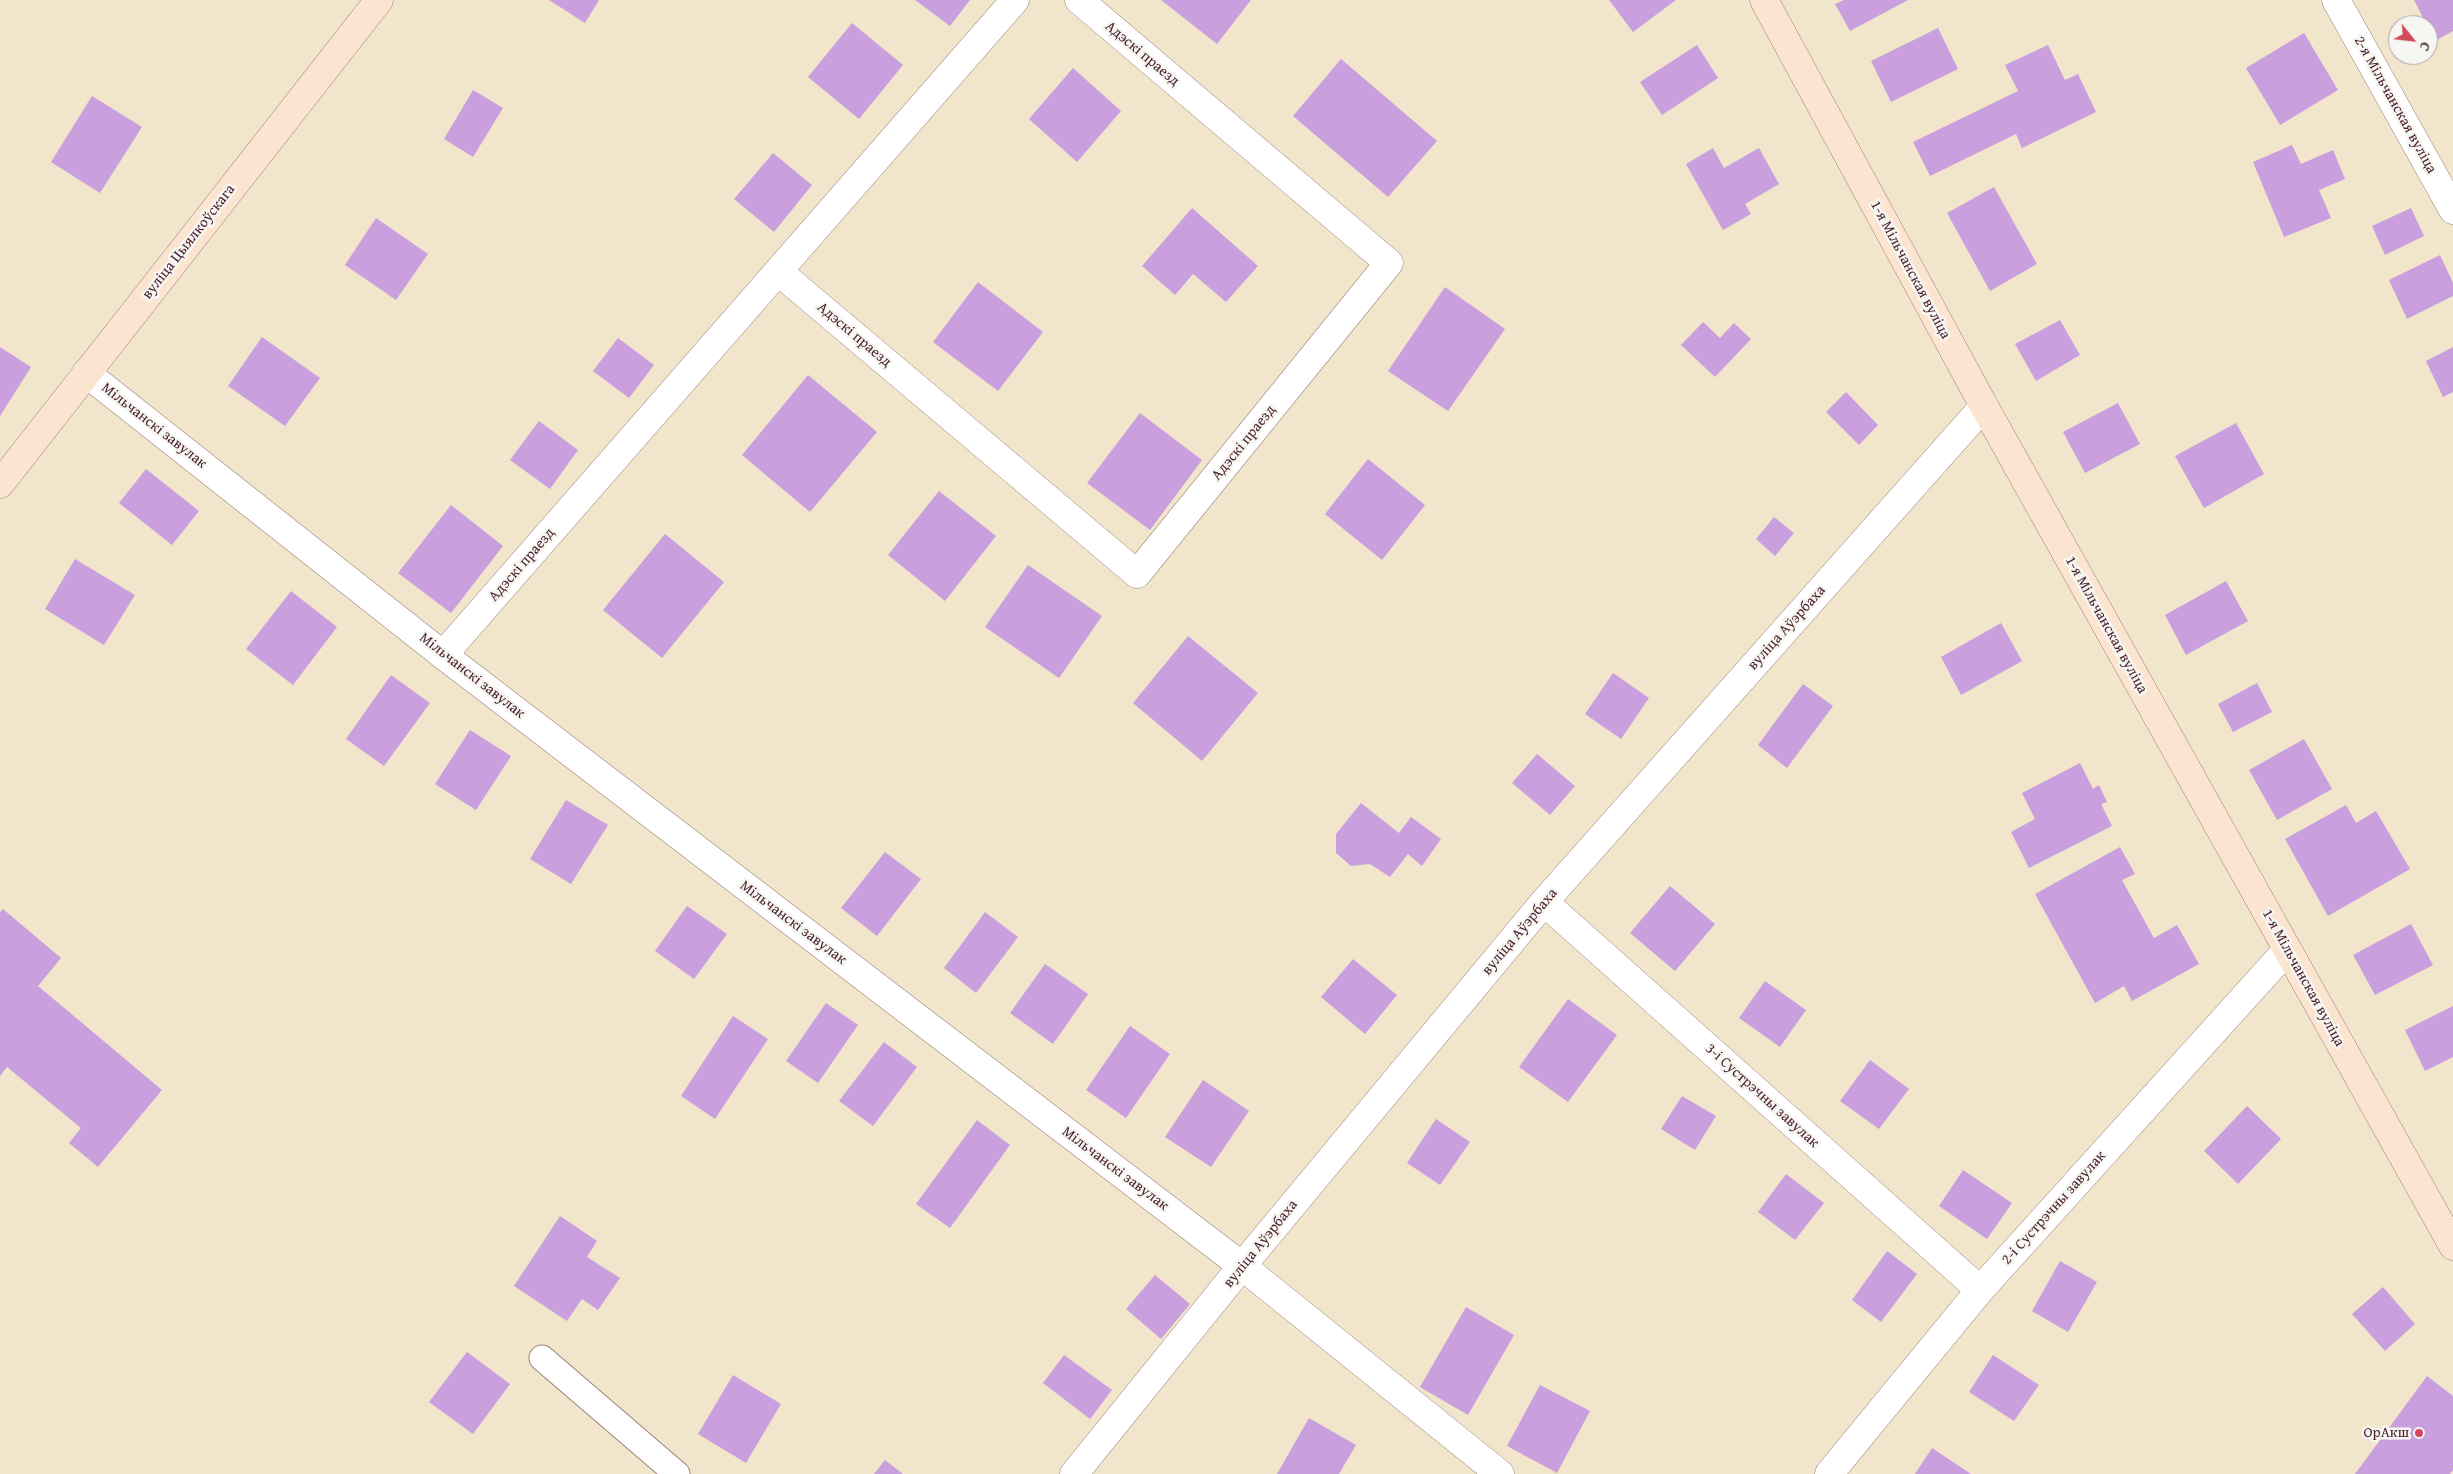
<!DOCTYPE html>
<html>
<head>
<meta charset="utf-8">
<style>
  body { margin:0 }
  #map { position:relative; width:2453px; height:1474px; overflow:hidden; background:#f1e5cc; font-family:"Gentium Book Plus",serif }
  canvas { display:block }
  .north { position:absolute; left:2388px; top:15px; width:50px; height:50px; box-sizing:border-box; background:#f6f6f2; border:1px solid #b1a0a2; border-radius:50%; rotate:119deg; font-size:14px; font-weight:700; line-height:20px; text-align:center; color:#4a1f2b }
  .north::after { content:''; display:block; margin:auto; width:18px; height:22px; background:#d1495b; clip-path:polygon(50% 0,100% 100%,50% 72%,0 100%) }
</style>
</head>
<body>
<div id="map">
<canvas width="2453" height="1474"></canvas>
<div class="north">С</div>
</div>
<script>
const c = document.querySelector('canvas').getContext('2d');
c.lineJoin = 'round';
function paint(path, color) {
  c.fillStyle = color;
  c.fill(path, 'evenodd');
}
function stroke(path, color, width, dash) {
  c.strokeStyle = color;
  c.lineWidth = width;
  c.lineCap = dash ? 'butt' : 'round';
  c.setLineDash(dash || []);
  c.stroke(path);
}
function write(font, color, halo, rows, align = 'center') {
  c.font = font + ' "Gentium Book Plus",serif';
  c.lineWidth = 5;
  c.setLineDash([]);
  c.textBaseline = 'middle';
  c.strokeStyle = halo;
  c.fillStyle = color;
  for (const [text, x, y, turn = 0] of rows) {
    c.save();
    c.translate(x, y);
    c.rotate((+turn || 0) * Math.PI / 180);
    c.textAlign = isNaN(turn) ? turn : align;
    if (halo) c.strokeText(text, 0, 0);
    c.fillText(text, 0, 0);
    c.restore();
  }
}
paint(new Path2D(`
  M549,0H599L585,23Z
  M915,0H970L950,26Z
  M1161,0H1251L1217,44Z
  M1609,0H1676L1633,32Z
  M1844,0H1908L1850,31L1835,4Z
  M2414,0H2453V31L2435,41Z
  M852,23L903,65L859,119L808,77Z
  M1938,28L1958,69L1891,102L1871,61Z
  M2304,33L2338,90L2280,125L2246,68Z
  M1697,45L1718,78L1662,115L1640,82Z
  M2048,45L2065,80L2078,74L2096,112L2022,148L2016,134L1930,176L1913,142L2018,91L2005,65Z
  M1341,59L1437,141L1388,197L1293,116Z
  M1073,68L1121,111L1077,162L1029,119Z
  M473,90L503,108L473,157L444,139Z
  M92,96L142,127L100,193L51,162Z
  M2292,145L2301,164L2333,150L2345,179L2319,190L2331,218L2284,237L2253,162Z
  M1713,148L1724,168L1759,148L1779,184L1745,204L1751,214L1723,230L1686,164Z
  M773,153L812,185L774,232L734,199Z
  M1994,187L2037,264L1990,291L1947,213Z
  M1192,208L1258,266L1226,302L1193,274L1175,295L1142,266Z
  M2411,208L2424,236L2385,255L2372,226Z
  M376,218L428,254L396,300L345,265Z
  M2440,255L2453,283V296L2407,319L2389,280Z
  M978,282L1043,332L998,391L933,342Z
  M1445,287L1505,329L1448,411L1388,371Z
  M2060,320L2080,355L2036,381L2015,344Z
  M1703,322L1720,338L1734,323L1751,339L1715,377L1681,345Z
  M262,337L320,378L285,426L228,386Z
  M618,338L654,365L629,398L593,371Z
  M0,347L31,367L0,416Z
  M2453,347V392L2443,397L2426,361Z
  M808,375L877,432L810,512L742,455Z
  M1846,392L1878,425L1859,445L1826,412Z
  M2118,403L2140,444L2085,473L2063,432Z
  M1140,413L1202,460L1150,530L1087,483Z
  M539,421L578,450L550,489L510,460Z
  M2236,423L2264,474L2204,508L2175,456Z
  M1368,459L1425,505L1382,560L1325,514Z
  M146,469L199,511L172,545L119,503Z
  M939,491L996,536L945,601L888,555Z
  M451,505L503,546L451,613L398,573Z
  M1774,517L1794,533L1775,556L1756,539Z
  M665,534L724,582L662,658L603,610Z
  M75,559L135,595L104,645L45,609Z
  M1028,565L1102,616L1059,678L985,627Z
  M2226,581L2248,621L2186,655L2165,615Z
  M291,591L337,627L293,685L246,649Z
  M2001,623L2022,661L1961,695L1941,657Z
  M1188,636L1258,693L1202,761L1133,703Z
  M1613,673L1649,698L1621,739L1585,714Z
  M391,675L430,703L384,766L346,739Z
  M2257,683L2272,712L2233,732L2218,704Z
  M1803,684L1833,706L1787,768L1758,745Z
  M470,730L511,756L476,810L435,784Z
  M2304,739L2332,789L2277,820L2249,770Z
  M1537,754L1575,786L1550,815L1512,783Z
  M2080,763L2093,789L2099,785L2107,802L2101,804L2112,826L2029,868L2011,832L2035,819L2022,793Z
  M566,800L608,825L571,884L530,859Z
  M1361,803L1399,833L1411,817L1441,839L1422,866L1408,854L1390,877L1370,864L1351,866L1336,853V834Z
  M2346,805L2356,823L2376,811L2410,869L2328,916L2285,839Z
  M2120,847L2135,874L2122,880L2154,938L2177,925L2199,964L2132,1001L2124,986L2095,1003L2035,894Z
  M885,852L921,879L877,936L841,908Z
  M1670,886L1715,924L1675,971L1630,933Z
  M687,906L727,934L694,979L655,951Z
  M3,909L61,958L38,986L162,1090L98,1167L69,1143L81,1128L7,1067L0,1076V912Z
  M985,912L1018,937L976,993L944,968Z
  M2411,924L2433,965L2375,995L2353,955Z
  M1353,959L1397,995L1365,1034L1321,997Z
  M1045,964L1088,994L1053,1044L1010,1013Z
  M1765,981L1806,1010L1780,1047L1739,1018Z
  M1568,999L1617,1035L1568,1102L1519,1067Z
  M826,1003L858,1025L818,1083L786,1061Z
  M2453,1006V1057L2425,1071L2405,1030Z
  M733,1016L768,1039L715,1119L681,1096Z
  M1130,1026L1170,1054L1126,1118L1086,1090Z
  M884,1042L917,1067L873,1126L839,1101Z
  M1870,1060L1909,1089L1879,1129L1840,1101Z
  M1203,1080L1249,1111L1211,1167L1165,1137Z
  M1682,1096L1716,1116L1695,1150L1661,1129Z
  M2247,1106L2281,1139L2238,1184L2204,1151Z
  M1436,1119L1470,1142L1440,1185L1407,1163Z
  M977,1120L1010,1145L950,1228L916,1204Z
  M1963,1170L2012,1203L1987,1239L1939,1206Z
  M1786,1174L1824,1203L1795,1240L1758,1212Z
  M560,1216L597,1241L587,1257L620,1278L598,1310L582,1299L567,1321L514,1286Z
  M1887,1251L1917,1274L1881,1322L1852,1300Z
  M2060,1261L2097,1282L2068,1332L2032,1311Z
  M1155,1275L1190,1304L1161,1339L1126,1309Z
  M2383,1287L2415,1324L2385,1351L2352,1314Z
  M1466,1307L1514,1335L1468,1415L1420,1387Z
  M467,1352L510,1384L473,1434L429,1402Z
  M1064,1355L1112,1390L1090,1419L1043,1383Z
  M1993,1355L2039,1385L2014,1421L1969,1392Z
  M733,1375L781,1404L746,1463L698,1434Z
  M2427,1376L2453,1396V1470L2450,1474H2355Z
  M1540,1385L1590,1411L1557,1473L1507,1446Z
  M1309,1418L1356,1445L1339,1474H1277Z
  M1932,1448L1971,1474H1915Z
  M885,1460L903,1474H874Z`), '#c99fde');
const lane = new Path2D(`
  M542,1358L677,1474`);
const street = new Path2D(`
  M2336,0L2453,210
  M779,272L1137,574L1389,263L1079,0
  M86,373L443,655L1242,1266L1500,1474
  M443,655L1015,0
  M1544,902L1980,1290
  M1074,1474L1242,1266L1544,902L1984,406
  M1829,1474L1980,1290L2287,950`);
const secondary = new Path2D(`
  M1764,0L1984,406L2453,1246
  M0,484L379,0`);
stroke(lane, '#9e827c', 27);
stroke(street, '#9e827c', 29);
stroke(secondary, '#9e827c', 29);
stroke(lane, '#fff', 25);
stroke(street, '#fff', 28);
stroke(secondary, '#fce5d0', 28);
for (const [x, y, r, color] of [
  [2419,1433,5,"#d1495b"]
]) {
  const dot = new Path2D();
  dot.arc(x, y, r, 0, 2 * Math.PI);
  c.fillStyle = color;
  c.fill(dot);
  stroke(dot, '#f6f6f2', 2);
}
write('15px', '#4a1f2b', '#f6f6f2', [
  ["Адэскі праезд",1142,54,40],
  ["2-я Мільчанская вуліца",2395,105,61],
  ["вуліца Цыялкоўскага",189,242,-52],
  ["1-я Мільчанская вуліца",1910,270,62],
  ["Адэскі праезд",854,335,40],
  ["Мільчанскі завулак",154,426,38],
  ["Адэскі праезд",1244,443,-51],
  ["Адэскі праезд",522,565,-49],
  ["1-я Мільчанская вуліца",2106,625,61],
  ["вуліца Аўэрбаха",1787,628,-48],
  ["Мільчанскі завулак",472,676,38],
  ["Мільчанскі завулак",793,923,37],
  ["вуліца Аўэрбаха",1520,932,-50],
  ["1-я Мільчанская вуліца",2303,978,61],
  ["3-і Сустрэчны завулак",1762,1096,42],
  ["Мільчанскі завулак",1115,1169,37],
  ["2-і Сустрэчны завулак",2054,1208,-48],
  ["вуліца Аўэрбаха",1261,1244,-51]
]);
write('15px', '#4a1f2b', '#f6f6f2', [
  ["ОрАкш",2409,1433]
], 'right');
</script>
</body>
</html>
